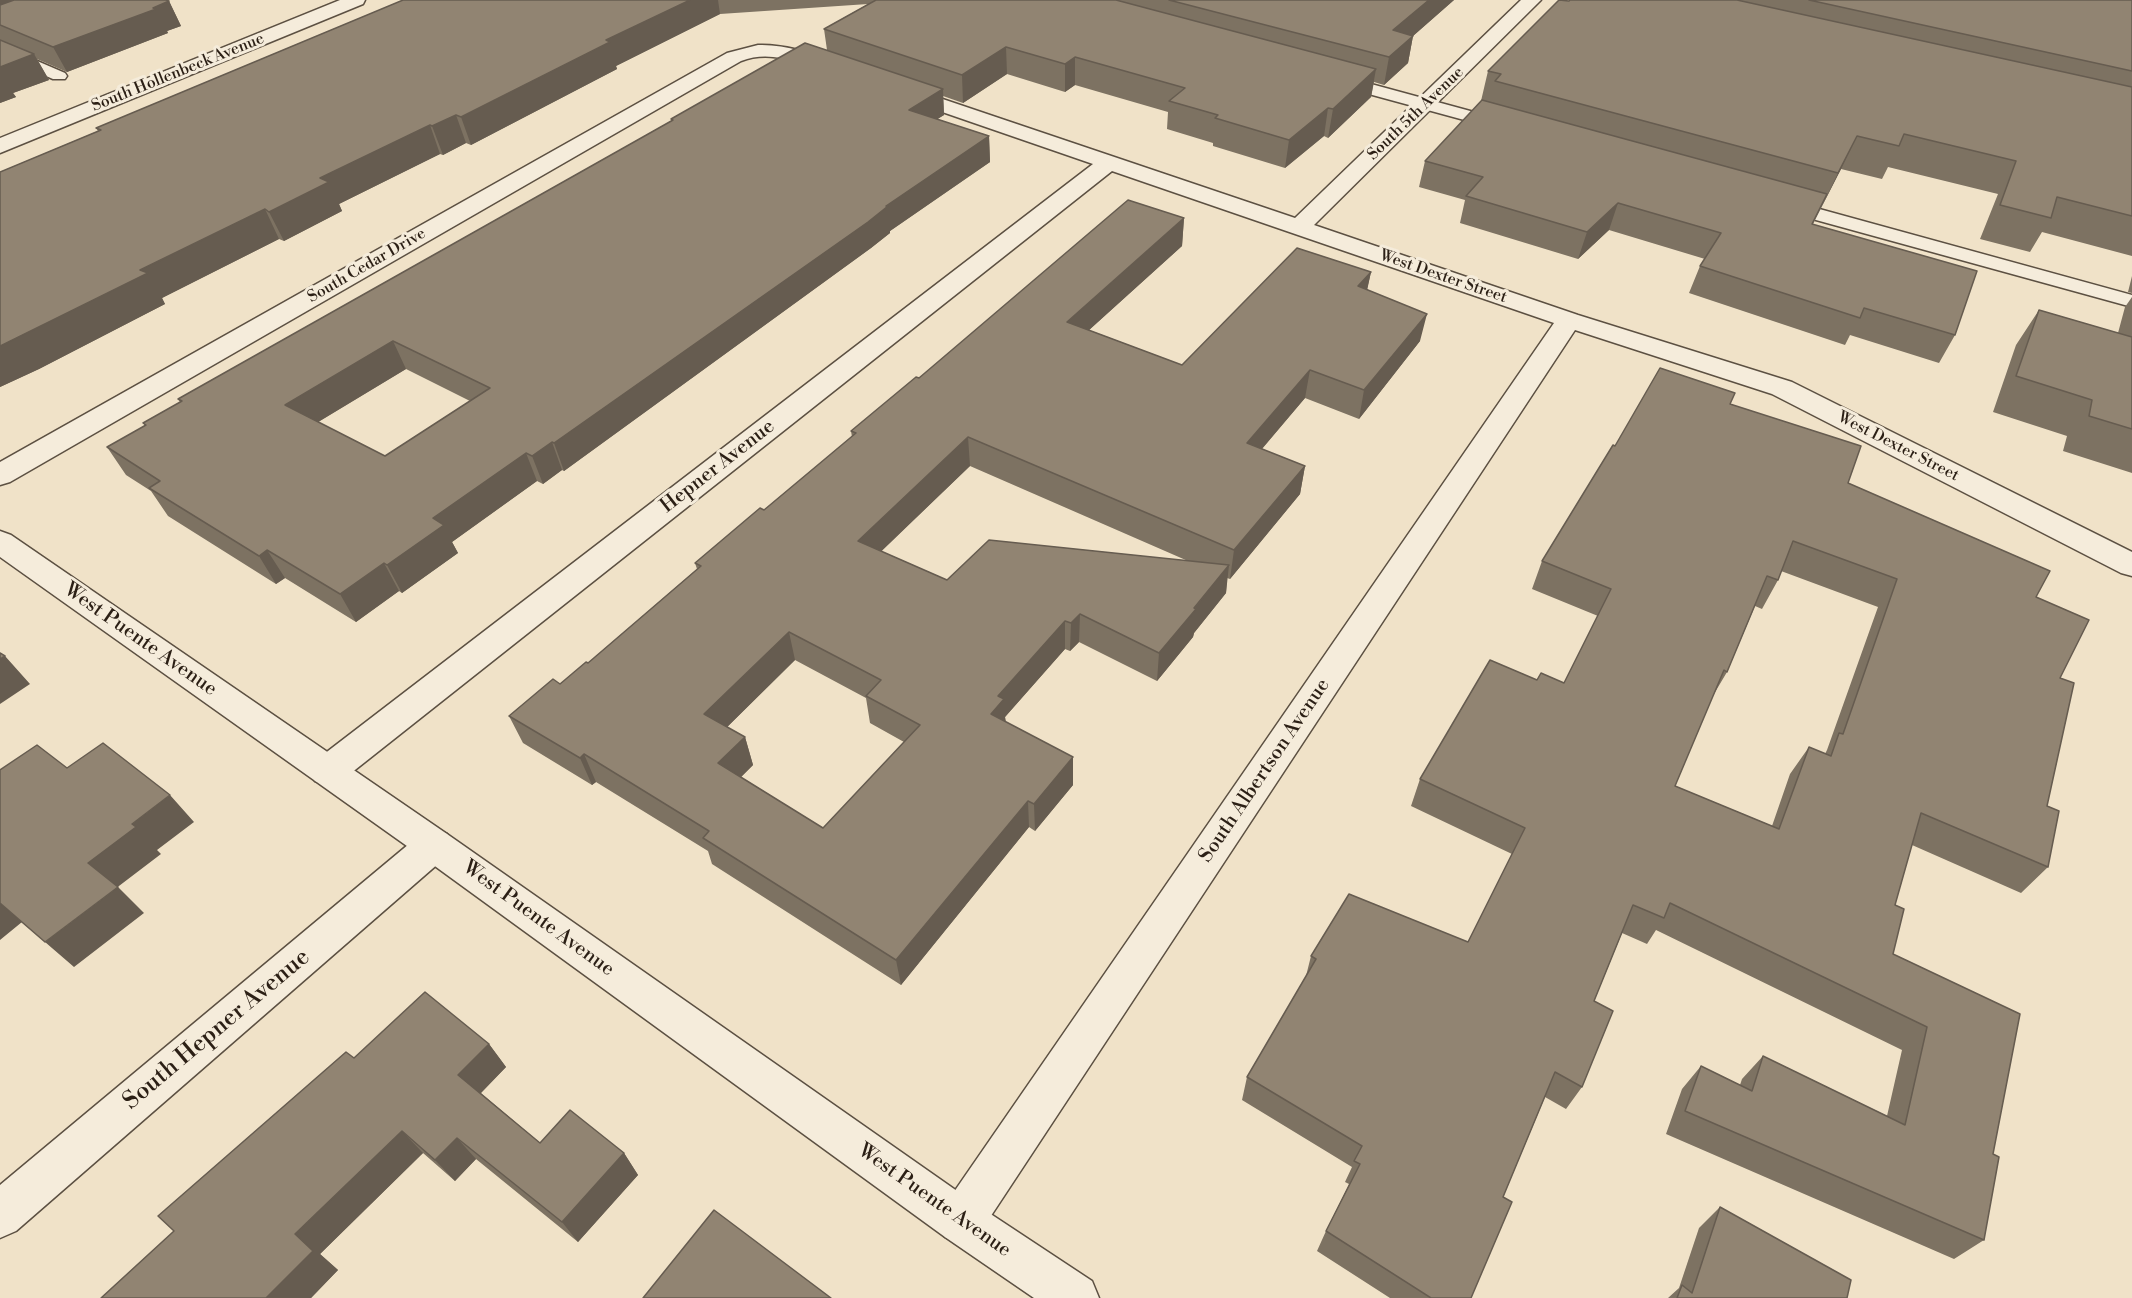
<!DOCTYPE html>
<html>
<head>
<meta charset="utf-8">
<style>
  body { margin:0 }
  canvas { display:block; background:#f0e2c8 }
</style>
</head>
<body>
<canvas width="2132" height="1298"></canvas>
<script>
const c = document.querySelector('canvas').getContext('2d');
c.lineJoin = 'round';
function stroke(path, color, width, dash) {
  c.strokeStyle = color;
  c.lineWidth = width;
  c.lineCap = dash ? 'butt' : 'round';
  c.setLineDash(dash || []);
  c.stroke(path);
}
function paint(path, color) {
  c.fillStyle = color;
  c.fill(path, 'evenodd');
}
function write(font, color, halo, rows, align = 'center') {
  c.font = font + ' "Libre Bodoni",serif';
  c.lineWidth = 6;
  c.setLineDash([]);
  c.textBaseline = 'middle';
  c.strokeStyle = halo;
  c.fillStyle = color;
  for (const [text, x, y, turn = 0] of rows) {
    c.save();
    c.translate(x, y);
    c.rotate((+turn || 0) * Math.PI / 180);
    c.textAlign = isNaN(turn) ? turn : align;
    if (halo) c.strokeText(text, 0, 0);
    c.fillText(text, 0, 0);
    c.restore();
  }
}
const service = new Path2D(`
  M0,45L65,73L67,76L65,79H53L0,56Z
  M1338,75L1507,121L1510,125L1507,129L1501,130L1332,84L1330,80Z
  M1783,199L2132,295V307L1776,209L1774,205L1776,201Z`);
const minor = new Path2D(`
  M1521,0H1541L1314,225L1578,315L1792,382L2132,552V576L2121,573L1772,394L1575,330L977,1237L961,1244L945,1237L938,1221L945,1205L1554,323L1112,171L341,781L328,785L315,781L310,771L315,761L1093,164L893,95L890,91L893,87H907L1295,218Z
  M758,45C785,44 810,53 836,62L839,66L836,70L829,72C799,64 772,49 741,61L10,482L0,485V462L727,53Z
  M434,829L447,834L453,845L447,856L16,1231L0,1238V1185L421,834Z`);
const tertiary = new Path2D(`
  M340,0H365L363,4L0,153V138Z
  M0,531L11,535L447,834L977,1205L1092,1281L1099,1298H1034L945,1237L421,856L0,557Z`);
stroke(service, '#5c5042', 3);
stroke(minor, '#5c5042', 3);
stroke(tertiary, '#5c5042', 3);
paint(service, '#f5ecdb');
paint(minor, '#f5ecdb');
paint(tertiary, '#f5ecdb');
paint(new Path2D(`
  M0,0L169,1L181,26L167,31L168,33L67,72L37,59L49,80L13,93L16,97L0,103Z
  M403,0H1454L1413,36L1408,63L1384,85L1374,82L1371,97L1328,138L1324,136L1285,168L1213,146V143L1167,129L1168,112L1075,85L1065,92L1007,74L963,103L943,96L944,115L937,119L989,136L990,162L890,231V233L871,248L564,471L562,470L543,484L537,481L452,542L458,553L402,593L399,591L356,622L285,578L276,584L168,516L151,491L126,475L107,447L145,426L143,423L180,402L178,399L671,121V119L827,50L824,29L868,4L720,14L616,66L617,69L471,145L466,143L443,155L440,154L339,204L342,211L284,241L279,239L162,298L165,304L39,369L0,387V172L98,131L96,128ZM406,369L470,401L385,456L318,422Z
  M1570,0H2132V256L2042,232L2030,252L1980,239L1998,194L1888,167L1882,179L1841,169L1813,224L1955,335L1939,363L1850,335L1845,345L1689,293L1700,266L1705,259L1609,230L1578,259L1460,223L1465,200L1419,187L1425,161L1481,101L1488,71Z
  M1184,218L1182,246L1089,330L1182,365L1371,272L1367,289L1420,341L1359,419L1305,398L1262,449L1305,466L1300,494L1230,579L1227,578L1226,593L1194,633L1193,637L1157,681L1079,642L1070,651L1065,649L1005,717L1006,722L1073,785L1035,831L1029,827L901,985L712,864L708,851L596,782L592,785L523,743L509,716L560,684L588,663L697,569L695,563L764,510L852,437L851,431L919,378ZM970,466L1188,561L947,580L881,551ZM795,660L866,698L870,723L904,742L823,828L741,777L753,765L745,737L727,727Z
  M2132,276V293L2128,292Z
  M2132,297V473L2063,451L2067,436L1993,412L2016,345L2039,310L2118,333L2125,307Z
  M1730,404L1848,483L2036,597L2060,678L2047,806L2048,867L2021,893L1912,845L1895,905L1893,954L1993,1154L1984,1240L1954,1259L1666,1134L1682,1089L1701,1066L1740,1085L1742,1079L1763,1056L1887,1116L1902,1050L1656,930L1647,944L1622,933L1594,1001L1582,1087L1566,1109L1545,1097L1503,1197L1471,1298H1390L1317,1251L1326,1231L1349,1184L1345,1182L1352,1167L1242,1100L1247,1077L1306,976L1311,956L1468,942L1512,854L1411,806L1420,779L1537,680L1564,683L1598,616L1532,589L1542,561L1615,446ZM1781,571L1878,607L1827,750L1825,754L1809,747L1790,774L1772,826L1675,786L1711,699L1727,672L1755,606L1762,609L1778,580Z
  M489,1044L506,1067L481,1093L540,1143L624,1153L638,1175L578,1242L476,1159L455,1181L423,1153L320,1254L338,1270L311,1298H101L174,1231L354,1058Z
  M1720,1207L1847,1298H1668L1679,1288L1699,1228Z`), '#7d7262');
paint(new Path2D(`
  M0,0H55L0,20Z
  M690,0H718L720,14L616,66L617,69L471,145L461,117L606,40Z
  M1429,0H1454L1413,36L1408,63L1384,85L1389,57L1411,37L1388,58L1393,30Z
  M169,1L181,26L167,31L168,33L67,72L53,47Z
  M1006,47L1007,74L963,103L962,75Z
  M34,54L49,80L13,93L16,97L0,103V67Z
  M1075,57V85L1065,92V64Z
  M1376,69L1371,97L1328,138L1333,109Z
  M943,89L944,115L911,136L909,110Z
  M1328,108L1324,136L1285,168L1289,140Z
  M456,115L466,143L443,155L432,126Z
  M430,125L440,154L339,204L342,211L284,241L269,212L320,178Z
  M989,136L990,162L890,231V233L871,248L564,471L554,443L886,206Z
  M1857,136L1841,169L1822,206L1838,173Z
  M1618,203L1609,230L1578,259L1587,232Z
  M265,209L279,239L162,298L165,304L39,369L0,387V346L140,270Z
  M1184,218L1182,246L1067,350V322Z
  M1371,272L1365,300L1358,286Z
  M1427,314L1420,341L1359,419L1364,390Z
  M393,341L406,369L300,433L285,405Z
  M1310,370L1305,398L1243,471L1247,443Z
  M968,437L970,466L863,569L858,541Z
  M552,442L562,470L543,484L532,456Z
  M526,453L537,481L452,542L458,553L402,593L387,565L433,518Z
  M1305,466L1300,494L1230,579L1234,550Z
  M267,550L285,578L276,584L259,556Z
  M384,563L399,591L356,622L340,594Z
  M1229,565L1226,593L1194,633L1193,637L1157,681L1159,653Z
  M1080,614L1079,642L1070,651L1071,623Z
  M1065,621V649L1005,717L1006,727L991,714L998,696Z
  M789,632L795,660L713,741L704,714Z
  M5,656L30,684L0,704V659Z
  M745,737L753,765L727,791L718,763Z
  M584,754L596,782L592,785L580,758Z
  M1073,757V785L1035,831L1034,804Z
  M170,795L194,822L157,850L161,854L115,889L88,863L132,824Z
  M1028,801L1029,827L901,985L896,960Z
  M118,887L144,913L74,967L45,942Z
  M0,903L22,922L0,940Z
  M489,1044L506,1067L476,1098L458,1075Z
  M402,1131L423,1153L320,1254L338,1270L311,1298H266L295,1234Z
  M457,1138L476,1159L455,1181L435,1160Z
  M624,1153L638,1175L578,1242L562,1222Z`), '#665c50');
const building = new Path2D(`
  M14,0H166L169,1L153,8L156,9L53,47L0,25V5Z
  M403,0H690L606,40L610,42L461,117L456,115L432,126L430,125L320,178L329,182L269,212L265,209L140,270L148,273L0,346V172L101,130L96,128Z
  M876,0H1116L1376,69L1333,109L1328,108L1289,140L1215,118L1218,115L1169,101L1185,88L1075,57L1065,64L1006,47L962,75L824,29Z
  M1169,0H1429L1393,30L1413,36L1389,57Z
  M1559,0L1569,1L1570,0H1737L2132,87V216L2057,197L2051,218L2000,205L2016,161L1904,134L1899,146L1857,136L1838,173L1495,81L1501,74L1488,71Z
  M1809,0H2132V71Z
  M0,40L34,54L0,67Z
  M805,43L943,89L909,110L989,136L886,206H888L868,222L554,443L552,442L532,456L526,453L433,518L444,525L387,565L384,563L340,594L267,550L259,556L149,488L160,481L107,447L146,425L143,423L182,401L178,399L673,120L671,119ZM393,341L490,388L385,456L285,405Z
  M1482,100L1827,194L1812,224L1977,271L1955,335L1864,308L1860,318L1700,266L1721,233L1618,203L1587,232L1466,196L1483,177L1425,161Z
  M1128,200L1184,218L1067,322L1182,365L1297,248L1371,272L1358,286L1427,314L1364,390L1310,370L1247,443L1305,466L1234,550L968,437L858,541L947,580L989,540L1229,565L1194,608L1196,609L1159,653L1080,614L1071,623L1065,621L998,696L1004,699L991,714L1073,757L1034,804L1028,801L896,960L703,838L709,831L584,754L580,758L509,716L553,679L560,684L586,662L588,663L701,566L695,563L760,508L764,510L856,433L851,431L916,377L919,378ZM789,632L881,680L866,696L920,725L823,828L718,763L745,737L704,714Z
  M2039,310L2132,337V429L2089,416L2092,400L2016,376Z
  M1660,368L1735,393L1730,404L1861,446L1848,483L2050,571L2036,597L2089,620L2060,678L2074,683L2047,806L2059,811L2048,867L1921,813L1895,905L1904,909L1893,954L2020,1014L1993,1154L1999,1157L1984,1240L1685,1111L1701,1066L1752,1091L1763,1056L1905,1125L1927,1027L1670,903L1664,918L1633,905L1594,1001L1613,1011L1582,1087L1555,1072L1503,1197L1512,1202L1471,1298H1431L1326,1231L1360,1164L1354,1161L1362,1146L1247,1077L1316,959L1311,956L1349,894L1468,942L1525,828L1420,779L1490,660L1537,680L1541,673L1564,683L1611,589L1542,561L1613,445L1615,446ZM1793,541L1897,579L1843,734L1839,733L1831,756L1809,747L1779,829L1675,786L1724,670L1727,672L1767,576L1778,580Z
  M0,653L5,656L0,659Z
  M103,743L170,795L132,824L136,827L88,863L118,887L45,942L0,903V770L37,745L67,768Z
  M425,992L489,1044L458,1075L540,1143L570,1110L624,1153L562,1222L457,1138L435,1160L402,1131L295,1234L313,1251L266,1298H101L174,1231L158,1216L346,1052L354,1058Z
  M1720,1207L1851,1280L1847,1298H1677L1682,1285L1692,1293Z
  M714,1210L831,1298H643Z`);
paint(building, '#918472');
stroke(building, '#665c50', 1.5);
write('16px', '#2b1f15', '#f5ecdb', [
  ["South Hollenbeck Avenue",178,73,-22],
  ["South 5th Avenue",1416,114,-44],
  ["South Cedar Drive",367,266,-30],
  ["West Dexter Street",1443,277,19],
  ["West Dexter Street",1898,447,27]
]);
write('20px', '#2b1f15', '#f5ecdb', [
  ["Hepner Avenue",718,467,-38],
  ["West Puente Avenue",140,640,35],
  ["South Albertson Avenue",1265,771,-56],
  ["West Puente Avenue",538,919,36],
  ["West Puente Avenue",934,1201,35]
]);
write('24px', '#2b1f15', '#f5ecdb', [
  ["South Hepner Avenue",217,1030,-40]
]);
</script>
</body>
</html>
